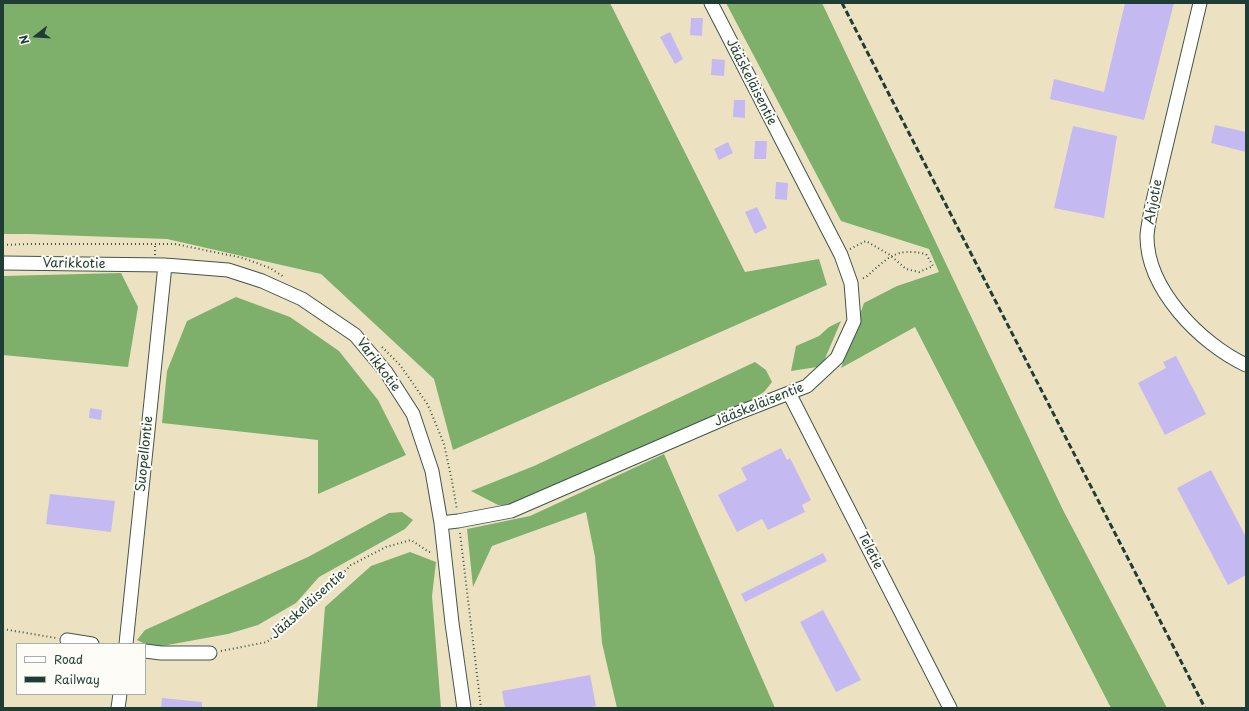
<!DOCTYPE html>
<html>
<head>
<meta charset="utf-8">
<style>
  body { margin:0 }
  #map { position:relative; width:1249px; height:711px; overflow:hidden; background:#ece2c2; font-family:"Playpen Sans",sans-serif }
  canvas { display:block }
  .frame { position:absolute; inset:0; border:4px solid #1f3d34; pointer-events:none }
  .legend { position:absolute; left:16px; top:643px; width:130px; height:52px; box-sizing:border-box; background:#fdfcf7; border:1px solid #a4b0a9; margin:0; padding:5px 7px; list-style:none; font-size:12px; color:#1f3d34 }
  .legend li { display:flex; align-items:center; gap:8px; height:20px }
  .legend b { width:20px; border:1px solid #a4b0a9 }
  .north { position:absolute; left:16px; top:16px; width:40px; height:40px; -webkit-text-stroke:3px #fdfcf7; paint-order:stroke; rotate:253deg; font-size:11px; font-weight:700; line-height:16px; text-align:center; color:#1f3d34 }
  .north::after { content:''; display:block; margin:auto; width:14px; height:18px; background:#1f3d34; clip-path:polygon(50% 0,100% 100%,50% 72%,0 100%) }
</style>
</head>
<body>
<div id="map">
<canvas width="1249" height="711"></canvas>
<div class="frame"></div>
<ul class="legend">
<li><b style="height:5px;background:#fff"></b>Road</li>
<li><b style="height:5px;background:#1f3d34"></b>Railway</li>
</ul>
<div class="north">N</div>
</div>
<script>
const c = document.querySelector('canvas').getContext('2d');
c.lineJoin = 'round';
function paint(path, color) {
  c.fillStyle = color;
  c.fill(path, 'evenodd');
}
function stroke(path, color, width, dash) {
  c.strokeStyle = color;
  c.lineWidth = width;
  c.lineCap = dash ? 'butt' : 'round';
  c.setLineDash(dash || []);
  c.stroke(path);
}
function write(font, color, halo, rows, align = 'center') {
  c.font = font + ' "Playpen Sans",sans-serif';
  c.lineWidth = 4;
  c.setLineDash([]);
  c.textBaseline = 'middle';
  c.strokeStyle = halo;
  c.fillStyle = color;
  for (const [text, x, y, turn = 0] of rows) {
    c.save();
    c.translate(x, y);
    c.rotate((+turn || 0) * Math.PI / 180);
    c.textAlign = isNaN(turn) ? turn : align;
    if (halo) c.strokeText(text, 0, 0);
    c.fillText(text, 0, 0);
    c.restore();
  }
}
paint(new Path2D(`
  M3,3H610L745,272L819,259L827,285L453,450L434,379L321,274L167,239L29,234H3Z
  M726,3H822L1063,510L1167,708H1111L915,327L841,368L864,303L897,286L939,272L929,249L841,221Z
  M121,273L138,307L128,367L3,355V276Z
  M236,297L290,317L339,351L378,400L406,455L318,494V440L162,423L167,371L187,321Z
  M841,321L824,361L817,367L791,371L796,346L819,336L829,327Z
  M755,362L766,370L772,382L764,392L753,399L524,505H498L471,491L534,466Z
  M664,454L775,708H617L602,643L595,557L586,512L492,546L473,587L467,529L530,516Z
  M402,512L413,520L405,529L319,577L296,603L258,625L228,634L162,646L148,647L145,644L137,640L145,630L308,557L389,513Z
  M410,552L436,562L432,596L441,708H317L325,607L371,566Z`), '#7eb06c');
paint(new Path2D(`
  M1125,3H1174L1144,120L1050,99L1054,79L1104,92Z
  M691,18H703L702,36L690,35Z
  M670,32L683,59L675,64L660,37Z
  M712,59L725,60L724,76L711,75Z
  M734,100H745V118L733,117Z
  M1215,125L1246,132V152L1211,143Z
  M1073,126L1117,136L1104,218L1054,208Z
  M755,141H767L766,159H754Z
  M728,142L733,153L719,160L714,149Z
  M776,182L788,183L787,200L775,199Z
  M757,207L767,228L755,234L745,212Z
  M1176,356L1206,414L1165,435L1138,383L1166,368L1163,362Z
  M90,408L102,410L101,420L89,418Z
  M781,448L787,460L790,458L811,500L802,505L805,512L768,530L762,519L737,532L718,495L747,480L741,468Z
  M1211,470L1246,537V575L1228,585L1177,488Z
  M50,494L115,501L111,532L46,524Z
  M823,553L827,561L745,602L741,594Z
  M823,610L861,680L836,692L800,622Z
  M590,675L596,706L586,708H505L502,691Z
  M162,698L202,702V708H161Z`), '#c5b9f2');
const minor = new Path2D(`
  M1200,3L1152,205C1150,215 1148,226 1147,235C1146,289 1201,344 1246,365
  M3,263L165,265L228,270L262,281L302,299L355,335L386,372L413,414L432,471L441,523L452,623L464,708
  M789,393L950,708
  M441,523L458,521L511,511L730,416L807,386L837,358L854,321L851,283L841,255L711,3
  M67,640L92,644
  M126,644L165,265
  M145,651L161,653H210
  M118,708L120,694`);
stroke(minor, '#3e5649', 15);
stroke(new Path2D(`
  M3,245L28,244H175L243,258L270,268L284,277
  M850,249L866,241L890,255L906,269L919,272L933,266L926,254C895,247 888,258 866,277L861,279
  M155,255V244
  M382,347L400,365L428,405L444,444L452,481L457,510
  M460,533L481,708
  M3,629L56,638
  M221,651L267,642L311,605L351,565L386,547L411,540L429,552H433`), '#3e5649', 2, [1, 3]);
stroke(minor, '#fff', 13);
stroke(new Path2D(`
  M842,3L1205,708`), '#1f3d34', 3, [6, 3]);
write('13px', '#1f3d34', '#fdfcf7', [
  ["Jääskeläisentie",751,82,63],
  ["Ahjotie",1154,202,-79],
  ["Varikkotie",74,264,1],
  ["Varikkotie",378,365,53],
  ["Jääskeläisentie",759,405,-22],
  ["Suopellontie",145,454,-84],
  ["Teletie",870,551,63],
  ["Jääskeläisentie",308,605,-42]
]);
</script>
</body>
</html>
